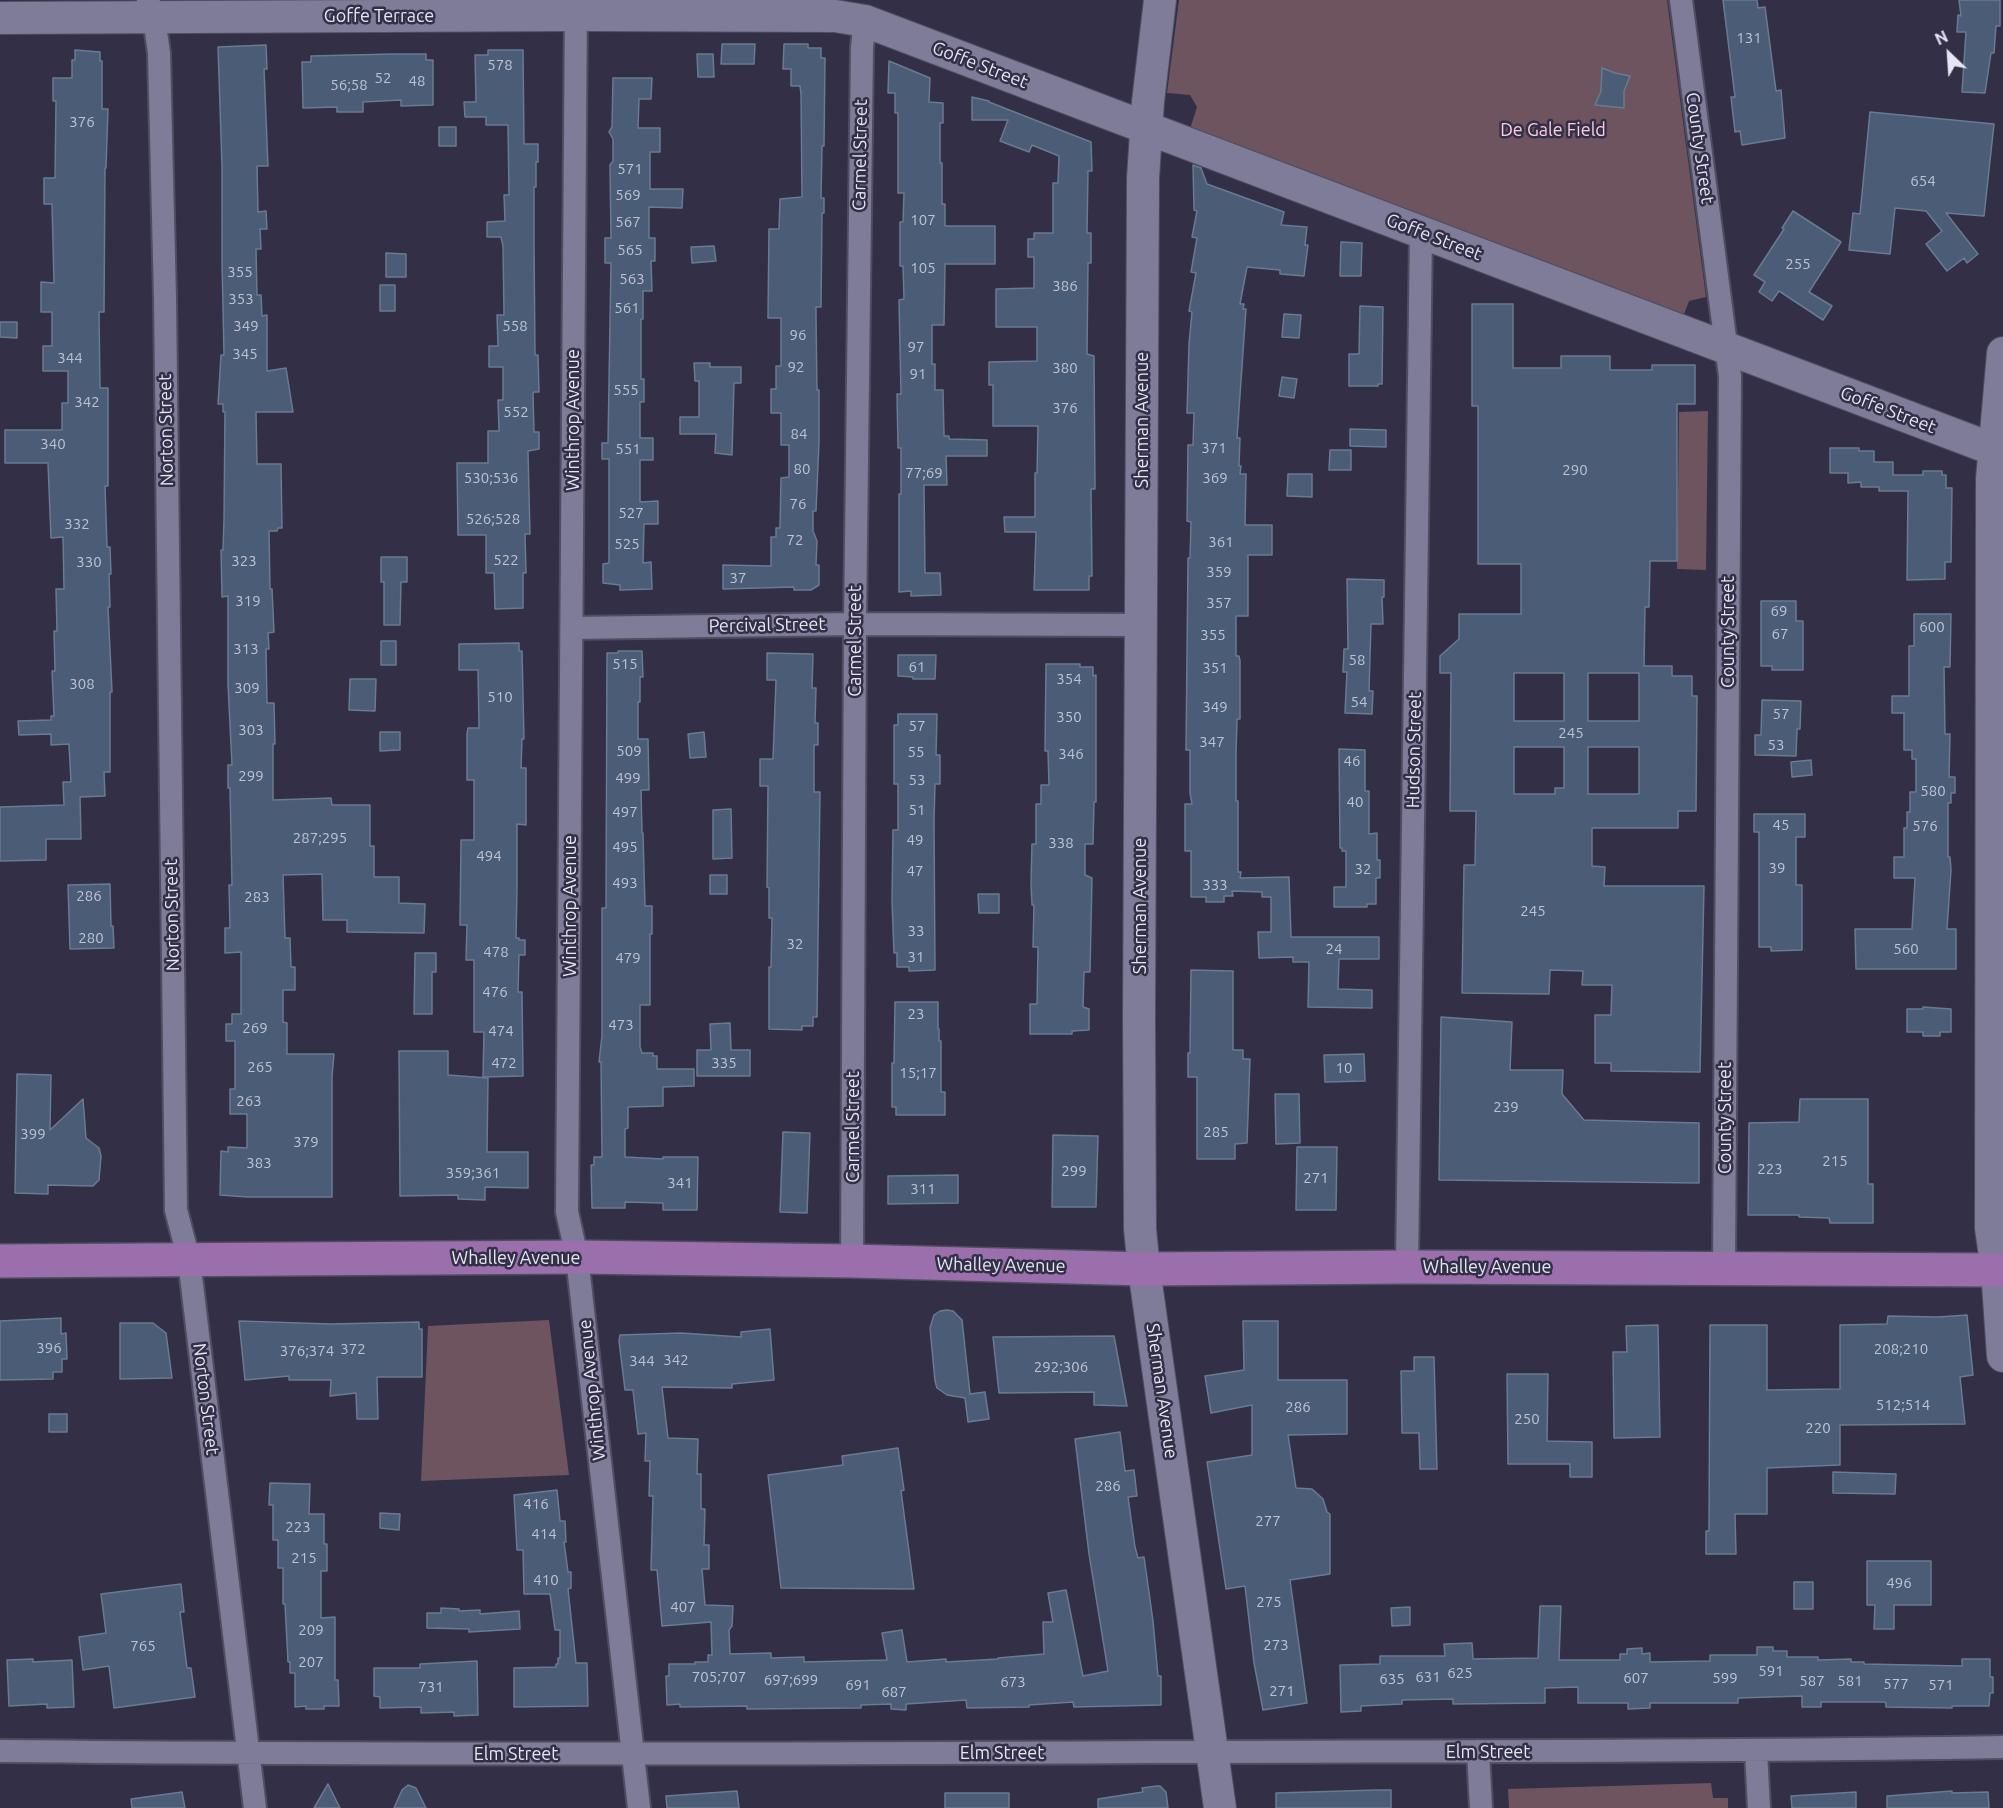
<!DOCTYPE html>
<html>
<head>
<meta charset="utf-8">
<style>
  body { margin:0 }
  #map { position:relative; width:2003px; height:1808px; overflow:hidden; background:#322f47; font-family:Ubuntu,sans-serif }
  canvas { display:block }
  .north { position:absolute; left:1919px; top:24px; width:60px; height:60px; -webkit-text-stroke:4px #322f47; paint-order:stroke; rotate:335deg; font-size:16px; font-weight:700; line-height:24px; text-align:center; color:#e5e5f4 }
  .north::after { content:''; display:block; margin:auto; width:21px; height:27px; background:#e5e5f4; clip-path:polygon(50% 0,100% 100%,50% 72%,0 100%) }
</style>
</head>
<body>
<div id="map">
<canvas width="2003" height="1808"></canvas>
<div class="north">N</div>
</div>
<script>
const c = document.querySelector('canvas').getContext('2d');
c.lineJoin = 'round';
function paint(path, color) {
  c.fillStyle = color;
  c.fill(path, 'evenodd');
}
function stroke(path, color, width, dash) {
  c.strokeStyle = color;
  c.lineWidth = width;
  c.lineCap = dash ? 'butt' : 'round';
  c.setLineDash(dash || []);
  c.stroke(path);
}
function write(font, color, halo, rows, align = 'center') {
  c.font = font + ' Ubuntu,sans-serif';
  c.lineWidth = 5;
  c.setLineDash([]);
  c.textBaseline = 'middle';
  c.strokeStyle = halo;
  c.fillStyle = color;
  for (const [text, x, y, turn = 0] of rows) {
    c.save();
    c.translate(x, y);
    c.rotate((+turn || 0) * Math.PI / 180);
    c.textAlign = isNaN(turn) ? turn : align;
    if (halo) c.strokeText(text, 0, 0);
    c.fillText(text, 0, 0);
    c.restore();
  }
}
paint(new Path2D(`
  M1179,0H1667L1706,297L1689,301L1683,317L1190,129L1197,107L1190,95L1167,93Z
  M1708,411L1706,570L1677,569L1679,412Z
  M549,1320L569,1475L421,1481L428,1326Z
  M1711,1783L1713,1798H1728V1808H1509L1508,1789Z`), '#6d545e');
const building = new Path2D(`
  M1723,0H1757L1758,8L1765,7L1776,91L1781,90L1785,138L1742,145L1740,131L1735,132L1731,97H1735Z
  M1959,0H2000V26H1996L1994,53H1991L1985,93L1962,92L1966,32H1957L1958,15L1961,16Z
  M722,44H755L754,64H721Z
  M784,44H808V48H821V58H825L824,146H822L821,198H824V213H822L821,307H816V316L817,390H819V442L816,511H813V531L817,541L816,565H819V585L811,590H794V587L723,589V565L771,566V537H776V528H780L781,478L789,477V445H781V413H771V389H776V366H781V318H768L769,229H779L780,199L802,197L801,94L800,86H791V69H783Z
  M266,45L267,69H264L268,166H257L258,212L266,211L267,229H260L261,249H256L257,295H261L262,316L267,315V371L286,368L293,412H256L257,464H281L282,528H278L277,531H269L270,589H272L274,632L268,633L269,649H266L267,703H274L275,744H273V800L331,798L332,805H370V846H374V877H399V903L425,904L424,933L347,932V920H323L322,874L283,875L285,938H290L291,967H295V990H283V1022L287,1023V1054H334L332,1076V1197H247L220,1195L221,1151L228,1152V1147L247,1148V1114H230V1089H235V1041H226V1024H232V1014H241V952L225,953V928H230L229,885H232L230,788H228V765H232L228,684V596L222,597L221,550H223L224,519L225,412H223V404H218L221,355H224L222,263V167L218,47Z
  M75,50L100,52V61H102V109H108L106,168H105L104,312H99L100,388H108V486H105L107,547H110L111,574H109L110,607H108L112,692H110V772H104L105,796L80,797L81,839H46V860L0,861V807L64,805L63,782H71L69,744L51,745V734L19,735L18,721L51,720V716H54L52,671H55L54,631H57L56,589H64L63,537L51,538L48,463H5V430H62V403H68V371H43V346H52V312H41V282L54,283L52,204H44V178H55L56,101H53V78H72V60H75Z
  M488,50H523L524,144H538V162H536V187H534V242L535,355H538L539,392H534L533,394L534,432H539V449L528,451L530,534H525L526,573H523V608L495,609L494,573H486V535H458L457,463H488V431H499L498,400H503V367H489V346H498L497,315H504L503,246L501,237H487V222L505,221L504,195H509L508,125H486V117H465L464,102H476L475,55H488Z
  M392,54H426V60H433V105L401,106V100L363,102V112H337V107L303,108L302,62H311V56Z
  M697,54H713L714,77H698Z
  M889,61L930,78L929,102L943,103V123H940V163H942V204H945V226H995V264H945L944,325H932V364H935V390H943L944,436H949V439L987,440V456H946L947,485H924L925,573H940L941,595L911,596V591L899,592V494H901V448H898L897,394H901L899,300L904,299L903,266H900V222H903L904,193H898V113H895V93H888Z
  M1602,68L1615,73L1630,76L1624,91V108L1595,105L1601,91Z
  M613,78H652L651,99H639L638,128H660V152H650V189H683L682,208L649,207V238H655V261H651L652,291H643V319H641V379H644V402H640V438H653V460H640V502L658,501V524H644L643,563L651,562L652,589L620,590V585L603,583V564L609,563V459H602V443H608L611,263H605V238H611L610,165L613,161V139L609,132L612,127Z
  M972,97L989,101V102L1091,142L1092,171H1088L1087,233H1091V263H1088L1087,354L1094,356L1095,489H1091L1092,576H1089V590H1034L1036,532H1005L1004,517H1035V473H1037L1038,426H993V385H989V362L1037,361V327H996V289L1034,288V257H1028V239H1034V233H1053V183H1058L1059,156L1032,145L1029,152L1000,141L1008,120H972Z
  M1870,112L1994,124L1984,216L1946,213L1978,254L1967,263L1964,258L1947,271L1926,244L1942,231L1926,211L1895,208L1890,254L1849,250L1853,213L1860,214Z
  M439,127H456V146H439Z
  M1193,165L1201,168L1207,184L1284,212L1281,225L1307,227L1305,245H1308L1304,276L1280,274V270L1247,267L1240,304H1244L1243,309H1246L1237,438H1240L1239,466H1241L1240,474H1246L1245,525H1272V555H1248V616H1236V656H1239L1240,661V719H1237L1236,754V801H1238V872H1241L1240,878L1289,877L1291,937H1379V959H1339L1338,989L1372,990V1008L1308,1007L1309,962H1293V957L1259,958L1258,932H1271V897H1262V892L1232,891L1233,896H1224V902H1206V897H1191V851H1185V804H1192L1190,793V750H1186L1188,558H1190L1191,522L1187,521L1188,445H1193L1194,413H1187L1189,344L1192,312L1189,311L1196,273L1191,272L1197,238L1192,237L1197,211L1194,210Z
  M1793,211L1841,242L1809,292L1832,306L1823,320L1779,291L1772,301L1759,292L1765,282L1754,275L1784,229L1782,228Z
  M1341,242L1362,243L1361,276H1340Z
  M714,246L716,261L692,263L691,247Z
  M386,253L406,254V277H386Z
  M380,285H395V311H380Z
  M1472,304H1513V368H1561V356H1610V370H1652V365H1695V404H1677V561H1650L1649,607H1645L1644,666H1672V676H1692V696H1697L1696,811H1678V828H1592V866L1605,867L1604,886H1704L1700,1072L1611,1071V1063H1595V1015H1611L1612,985H1582L1583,971L1550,970L1549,994L1462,993L1464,865H1475L1476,811H1450L1451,673H1440V656L1459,639V614H1521V564H1478V406H1472ZM1514,673H1564V721H1514ZM1588,673H1639V721H1588ZM1514,747H1564V788H1555V794H1514ZM1588,747H1639V794H1588Z
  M1360,306L1383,307L1382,384H1378V386H1349V354H1359Z
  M1284,314L1301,315L1299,338L1282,337Z
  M0,322H17V338L0,337Z
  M694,363H710V367H741V383H734L732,455L715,453L716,434H680V417H699V381H695Z
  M1282,377L1297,379L1294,398L1279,396Z
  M1350,429L1386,430V447L1350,446Z
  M1830,448H1859V451H1874V462H1893V475H1923V471H1942V475H1946V488H1952L1951,562H1945V579L1907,580L1908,491H1879V487H1861V482L1848,483V473H1830Z
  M1330,450H1351V470H1329Z
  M1288,474H1312V497L1287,496Z
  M381,557H407V582H401L400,625H384V582H381Z
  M1347,579L1384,580V597H1382L1383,624H1371L1369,691H1373L1372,714L1345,713L1347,672H1343L1344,649H1348Z
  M1761,601H1796V621H1803V670H1772V666H1761Z
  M1914,614H1951L1950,667H1944L1945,734H1950L1949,777H1955V793H1951V803H1948V857H1950L1951,870L1947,929H1956V969H1856L1855,929H1912L1915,878H1894V857H1904V828H1907V812H1910V792H1916V759H1912V750H1904V713H1892V696H1909V646H1914Z
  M381,641H396V665H381Z
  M519,643V651H522L524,739H522L521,768H526V825L517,824V890L516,938H519V940H525V955H519L518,992H522L523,1076L483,1077L484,1032H474V960H466L467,925H460L461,840H474V780H467V734L468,728H479L478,670H459V644Z
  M618,651H642L643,677H640V702H638V739H648L649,790H641L642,833H643L645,906H652V934H650V1005H640V1047L642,1053H653V1056H657V1069H694V1086L663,1087V1106L628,1107V1128L625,1129V1157L663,1159V1157H698L697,1210H663V1203L625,1202V1208H592L591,1165H594V1157H602L601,1062H599L602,1036V908H606L607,653H618Z
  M767,653L813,654L812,688H816L815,723H818V745H814V792H820L817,1017H813V1026H802V1030L769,1029V967H771L772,918H769V888L767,887L768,786H760V759H773L776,680H767Z
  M898,655H936L935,679H913V677L898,676Z
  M1046,664H1080V667H1093V676L1096,675V802H1094L1093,844H1085V875L1092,878L1090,972H1084L1083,1007L1089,1009V1030L1072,1031V1034H1030V1004H1037L1038,947H1033L1034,905H1032L1031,884L1032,844H1036V804H1041V785H1049L1048,751H1045Z
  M350,679H376L375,711L349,710Z
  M1762,700L1801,701L1800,729H1797L1796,756L1755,755V735H1761Z
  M898,714H937L936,755H940V784H935L934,821L935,970L909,971V967H897V953H894L892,901L893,830H898V784H894V725H898Z
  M380,732H400V750L380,751Z
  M704,732L706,757L690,758L688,734Z
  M1339,749L1365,750V791H1369V834L1377,833V860H1380V878H1376V904H1367V907H1334V887H1346V851H1342V848H1340Z
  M1811,760L1812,775L1792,777L1791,762Z
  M731,809L732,858L713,859V810Z
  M1754,814H1805V837H1796V885H1802V950L1771,951V947H1759V832H1754Z
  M710,875H727V894H710Z
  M110,884L111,926H113L114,948L70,949L68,885Z
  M978,894H999V913H979Z
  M415,953H436V972H432V1014H414Z
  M1191,970L1233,971V1050H1243V1059H1250L1247,1143L1235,1144V1159H1197V1077H1188V1053H1190Z
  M895,1002H938V1029H939V1041H941V1092H945V1115H896V1107H892V1063H894Z
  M1923,1007L1951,1009V1032H1940V1036H1923V1032H1907V1009H1923Z
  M1441,1017L1512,1022L1510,1070H1563L1562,1094L1584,1120L1699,1123V1183L1439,1180Z
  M730,1023L731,1050H750V1076H697V1050H711L710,1024Z
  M399,1051H448V1075L488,1078L487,1152H528V1188L485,1187V1200L458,1199V1195L400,1196Z
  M1364,1054L1365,1081L1325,1082L1324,1055Z
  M17,1074L51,1075L50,1130L83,1099L86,1138L99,1148L101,1156L99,1180L93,1186L48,1185V1194L15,1193Z
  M1275,1094H1299L1300,1143L1276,1144Z
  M1800,1099H1868V1184H1873V1223H1830L1829,1218L1799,1217V1215H1748L1749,1123L1799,1122Z
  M783,1132L810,1133L807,1213L780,1212Z
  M1053,1135L1098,1136L1096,1207H1052Z
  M1297,1147H1337L1336,1210H1296Z
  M958,1175V1203L888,1204V1176Z
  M947,1310L953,1311L962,1320L970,1394L985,1392L989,1419L968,1422L965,1398L947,1395L937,1388L935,1381L930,1328L934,1315L940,1311Z
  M1967,1315L1973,1375L1960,1377L1965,1424L1840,1425V1465L1767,1468V1514H1735L1736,1554H1706V1531H1709L1710,1325H1767V1390L1840,1389V1325L1887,1324L1888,1316L1938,1317Z
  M61,1318V1334L66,1333L67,1359H62V1372H53V1379L0,1380V1321Z
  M239,1321L331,1324L419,1322V1329H422V1377H377L378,1419H357L356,1393L330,1396L331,1380H289V1376L245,1380Z
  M1243,1321H1278V1380H1347V1434L1288,1435L1296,1488L1312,1489L1323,1499L1327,1512L1330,1514V1574L1290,1580L1307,1703L1263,1710L1254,1663L1245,1586L1226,1589L1207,1462L1252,1455V1405L1211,1413L1205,1376L1244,1370Z
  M120,1323H153L166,1333L172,1378L120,1379Z
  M1658,1325L1660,1437L1614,1438L1613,1352H1627L1626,1326Z
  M770,1329L774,1380L732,1384V1388L662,1387L668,1438L698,1439L697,1474H701V1509H705L704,1545H709V1569H702L705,1605L733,1606L732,1626L729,1630L730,1654L771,1653V1658L804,1657V1662L887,1660L882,1633L902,1630L907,1662L946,1659V1662L998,1659V1658L1044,1654L1043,1622H1053L1048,1593L1066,1590L1083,1676L1108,1671L1089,1554L1075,1439L1120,1432L1125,1471L1134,1470L1137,1496L1128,1497L1135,1547L1138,1558L1144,1557L1153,1621L1158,1676H1161V1705L1074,1707L1073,1702L1029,1705V1707L967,1708L966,1700L906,1704V1710L891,1709V1704L861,1705V1708L747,1709V1706L680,1707V1704L667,1705L666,1676H669V1664H695V1662H708V1655H712L711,1622L662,1626L657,1570H651L653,1496H649L650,1461H645L646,1433L638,1434L633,1390H625L619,1341L620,1335L681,1333L741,1337V1332Z
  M1114,1336L1127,1406L1094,1405V1392L999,1393L993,1337Z
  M1414,1357H1434L1437,1469H1420L1419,1433H1402L1401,1371H1414Z
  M1507,1374H1548L1547,1441L1592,1442V1477H1570V1464H1508Z
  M49,1414H67V1432H49Z
  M898,1448L904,1490L901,1491L914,1589L781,1588L768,1475L843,1465L842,1456Z
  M1833,1472L1896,1474L1895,1494L1833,1493Z
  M270,1483L310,1484L309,1514H324V1544H327V1571H321V1618L335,1617V1680H338L339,1706H324V1709H306V1706L295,1707V1673H290V1662H288L285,1604H283V1568H278V1540H273V1505H269Z
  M557,1490L560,1521H565L566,1542H564L568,1572H571V1588L568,1589L576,1663H587L588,1706L514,1707V1668L556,1667V1664H558V1658H560V1630H555L550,1594H524L523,1550H517L514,1495Z
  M380,1513L400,1514L399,1530L380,1528Z
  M1867,1561H1931V1605H1894V1629H1874L1875,1605H1867Z
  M1794,1582H1813V1609H1794Z
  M181,1584L184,1612H180L187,1668H191L195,1697L114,1708L109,1666L83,1670L79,1637L106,1633L101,1594Z
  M1540,1606H1561L1559,1660H1620V1654H1627V1649L1642,1648V1654L1650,1653V1662L1710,1661V1655H1757V1647H1773V1651H1787V1657H1818V1660L1851,1659V1662H1864V1664L1962,1666V1659H1990V1677H1993V1693H1990L1989,1706H1952V1708L1886,1707V1703L1884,1702H1821V1707H1802V1696L1738,1698V1703H1650V1708L1628,1709V1703H1578V1687L1545,1688V1703L1453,1704V1699L1402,1700V1704L1361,1706V1711L1341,1712L1340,1665L1380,1664V1656H1445L1444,1644L1472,1643L1473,1659L1538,1658Z
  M1410,1607V1625L1392,1626L1391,1608Z
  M441,1608L459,1609V1611L480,1610V1614L519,1611L520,1629L469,1632V1629L427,1628V1613H441Z
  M33,1659V1662L72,1660L74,1707L47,1708V1704L9,1706L7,1660Z
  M477,1661L478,1715L454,1716V1712L421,1713V1707L380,1708V1697L374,1696V1668H420V1664Z
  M328,1784L340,1808H314Z
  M408,1785L416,1788L426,1808H394L402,1790Z
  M1157,1786H1160L1166,1792L1168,1808H1098V1799L1143,1792L1142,1788Z
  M1377,1790H1391V1808H1276V1793Z
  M737,1791L739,1808H667L666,1796Z
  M1952,1791V1793L1988,1792L1989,1808H1887V1796Z
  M182,1792L185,1808H132L131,1799Z
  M1856,1792V1808H1792L1791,1796Z
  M945,1793H1009V1808H945Z`);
paint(building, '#4b5d76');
stroke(building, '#697b92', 1.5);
const street = new Path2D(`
  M148,0L154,18L159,53L165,298L176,1210L189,1260L255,1808
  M1681,0L1730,376L1724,1267
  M576,1L567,1212L577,1257L639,1808
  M572,628L855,624L1142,625
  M852,1261L855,624L862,47L865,21
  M1407,1267L1421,233
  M0,1751C386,1755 772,1754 1158,1752C1439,1751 1721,1752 2003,1747
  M1478,1751L1481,1808
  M1756,1751L1759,1808`);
const secondary = new Path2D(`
  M1160,0L1148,102L1143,178L1139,1017L1140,1229L1144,1269L1220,1808
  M0,18L576,15L835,16L865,21L2003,453
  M2003,353L1992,479L1991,1228L1997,1270L2003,1356`);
const primary = new Path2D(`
  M0,1261L577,1257L852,1261L1144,1269L1407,1267L2003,1270`);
stroke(street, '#4f4d61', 26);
stroke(secondary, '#4f4d61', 34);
stroke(primary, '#4f4d61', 36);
stroke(street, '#7e7c98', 22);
stroke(secondary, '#7e7c98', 32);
stroke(primary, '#9a6fac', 33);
write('15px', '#bec3d4', null, [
  ["131",1749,38],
  ["578",500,65],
  ["52",383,78],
  ["48",417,81],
  ["56;58",349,85],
  ["376",82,122],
  ["571",630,169],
  ["654",1923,181],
  ["569",628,195],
  ["107",923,220],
  ["567",628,222],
  ["565",630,250],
  ["255",1798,264],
  ["105",923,268],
  ["355",240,272],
  ["563",632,279],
  ["386",1065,286],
  ["353",241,299],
  ["561",627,308],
  ["349",246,326],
  ["558",515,326],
  ["96",798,335],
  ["97",916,347],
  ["345",245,354],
  ["344",70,358],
  ["92",796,367],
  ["380",1065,368],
  ["91",918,374],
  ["555",626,390],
  ["342",87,402],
  ["376",1065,408],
  ["552",516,412],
  ["84",799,434],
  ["340",53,444],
  ["371",1214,448],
  ["551",628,449],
  ["80",802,469],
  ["290",1575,470],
  ["77;69",924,473],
  ["530;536",491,478],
  ["369",1215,478],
  ["76",798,504],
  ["527",631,513],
  ["526;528",493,519],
  ["332",77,524],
  ["72",795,540],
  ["361",1221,542],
  ["525",627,544],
  ["522",506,560],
  ["323",244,561],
  ["330",89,562],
  ["359",1219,572],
  ["37",738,578],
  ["319",248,601],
  ["357",1219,603],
  ["69",1779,611],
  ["600",1932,627],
  ["67",1780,634],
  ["355",1213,635],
  ["313",246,649],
  ["58",1357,660],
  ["515",625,664],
  ["61",917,667],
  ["351",1215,668],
  ["354",1069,679],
  ["308",82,684],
  ["309",247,688],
  ["510",500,697],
  ["54",1359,702],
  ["349",1215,707],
  ["57",1781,714],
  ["350",1069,717],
  ["57",917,726],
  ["303",251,730],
  ["245",1571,733],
  ["347",1212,742],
  ["53",1776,745],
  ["509",629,751],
  ["55",916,752],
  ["346",1071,754],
  ["46",1352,761],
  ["299",251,776],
  ["499",628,778],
  ["53",917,780],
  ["580",1933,791],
  ["40",1355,802],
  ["51",917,810],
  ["497",625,812],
  ["45",1781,825],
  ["576",1925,826],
  ["287;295",320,838],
  ["49",915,840],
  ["338",1061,843],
  ["495",625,847],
  ["494",489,856],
  ["39",1777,868],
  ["32",1363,869],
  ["47",915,871],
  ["493",625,883],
  ["333",1215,885],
  ["286",89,896],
  ["283",257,897],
  ["245",1533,911],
  ["33",916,931],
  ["280",91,938],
  ["32",795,944],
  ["24",1334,949],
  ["560",1906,949],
  ["478",496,952],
  ["31",916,957],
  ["479",628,958],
  ["476",495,992],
  ["23",916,1014],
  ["473",621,1025],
  ["269",255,1028],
  ["474",501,1031],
  ["472",504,1063],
  ["335",724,1063],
  ["265",260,1067],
  ["10",1344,1068],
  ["15;17",918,1073],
  ["263",249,1101],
  ["239",1506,1107],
  ["285",1216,1132],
  ["399",33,1134],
  ["379",306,1142],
  ["215",1835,1161],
  ["383",259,1163],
  ["223",1770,1169],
  ["299",1074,1171],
  ["359;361",473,1173],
  ["271",1316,1178],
  ["341",680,1183],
  ["311",923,1189],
  ["396",49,1348],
  ["372",353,1349],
  ["208;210",1901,1349],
  ["376;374",307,1351],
  ["342",676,1360],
  ["344",642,1361],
  ["292;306",1061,1367],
  ["512;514",1903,1405],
  ["286",1298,1407],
  ["250",1527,1419],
  ["220",1818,1428],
  ["286",1108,1486],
  ["416",536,1504],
  ["277",1268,1521],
  ["223",298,1527],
  ["414",544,1534],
  ["215",304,1558],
  ["410",546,1580],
  ["496",1899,1583],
  ["275",1269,1602],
  ["407",683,1607],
  ["209",311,1630],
  ["273",1276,1645],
  ["765",143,1646],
  ["207",311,1662],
  ["591",1771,1671],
  ["625",1460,1673],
  ["705;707",719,1677],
  ["631",1428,1677],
  ["607",1636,1678],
  ["599",1725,1678],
  ["635",1392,1679],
  ["697;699",791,1680],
  ["587",1812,1681],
  ["581",1850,1681],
  ["673",1013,1682],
  ["577",1896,1684],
  ["691",858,1685],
  ["571",1941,1685],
  ["731",431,1687],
  ["271",1282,1691],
  ["687",894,1692]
]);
write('18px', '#e5e5f4', '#322f47', [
  ["Goffe Terrace",379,16],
  ["Goffe Street",980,65,21],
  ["County Street",1700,148,82],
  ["Carmel Street",860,155,-89],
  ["Goffe Street",1434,237,21],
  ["Goffe Street",1888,410,21],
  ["Winthrop Avenue",573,420,-90],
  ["Sherman Avenue",1142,420,-90],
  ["Norton Street",166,430,-91],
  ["Percival Street",767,625,-1],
  ["County Street",1728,632,-90],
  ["Carmel Street",855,641,-90],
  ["Hudson Street",1414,750,-89],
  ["Winthrop Avenue",570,906,-90],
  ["Sherman Avenue",1140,906,-90],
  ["Norton Street",172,915,-91],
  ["County Street",1725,1118,-90],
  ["Carmel Street",853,1127,-90],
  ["Whalley Avenue",516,1258],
  ["Whalley Avenue",1001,1265,1],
  ["Whalley Avenue",1487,1267],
  ["Winthrop Avenue",592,1390,-96],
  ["Sherman Avenue",1162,1391,82],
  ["Norton Street",206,1399,83],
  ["Elm Street",1488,1752],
  ["Elm Street",1002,1753],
  ["Elm Street",516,1754]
]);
write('18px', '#fecce0', '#322f47', [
  ["De Gale Field",1553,130]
]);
</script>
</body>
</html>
